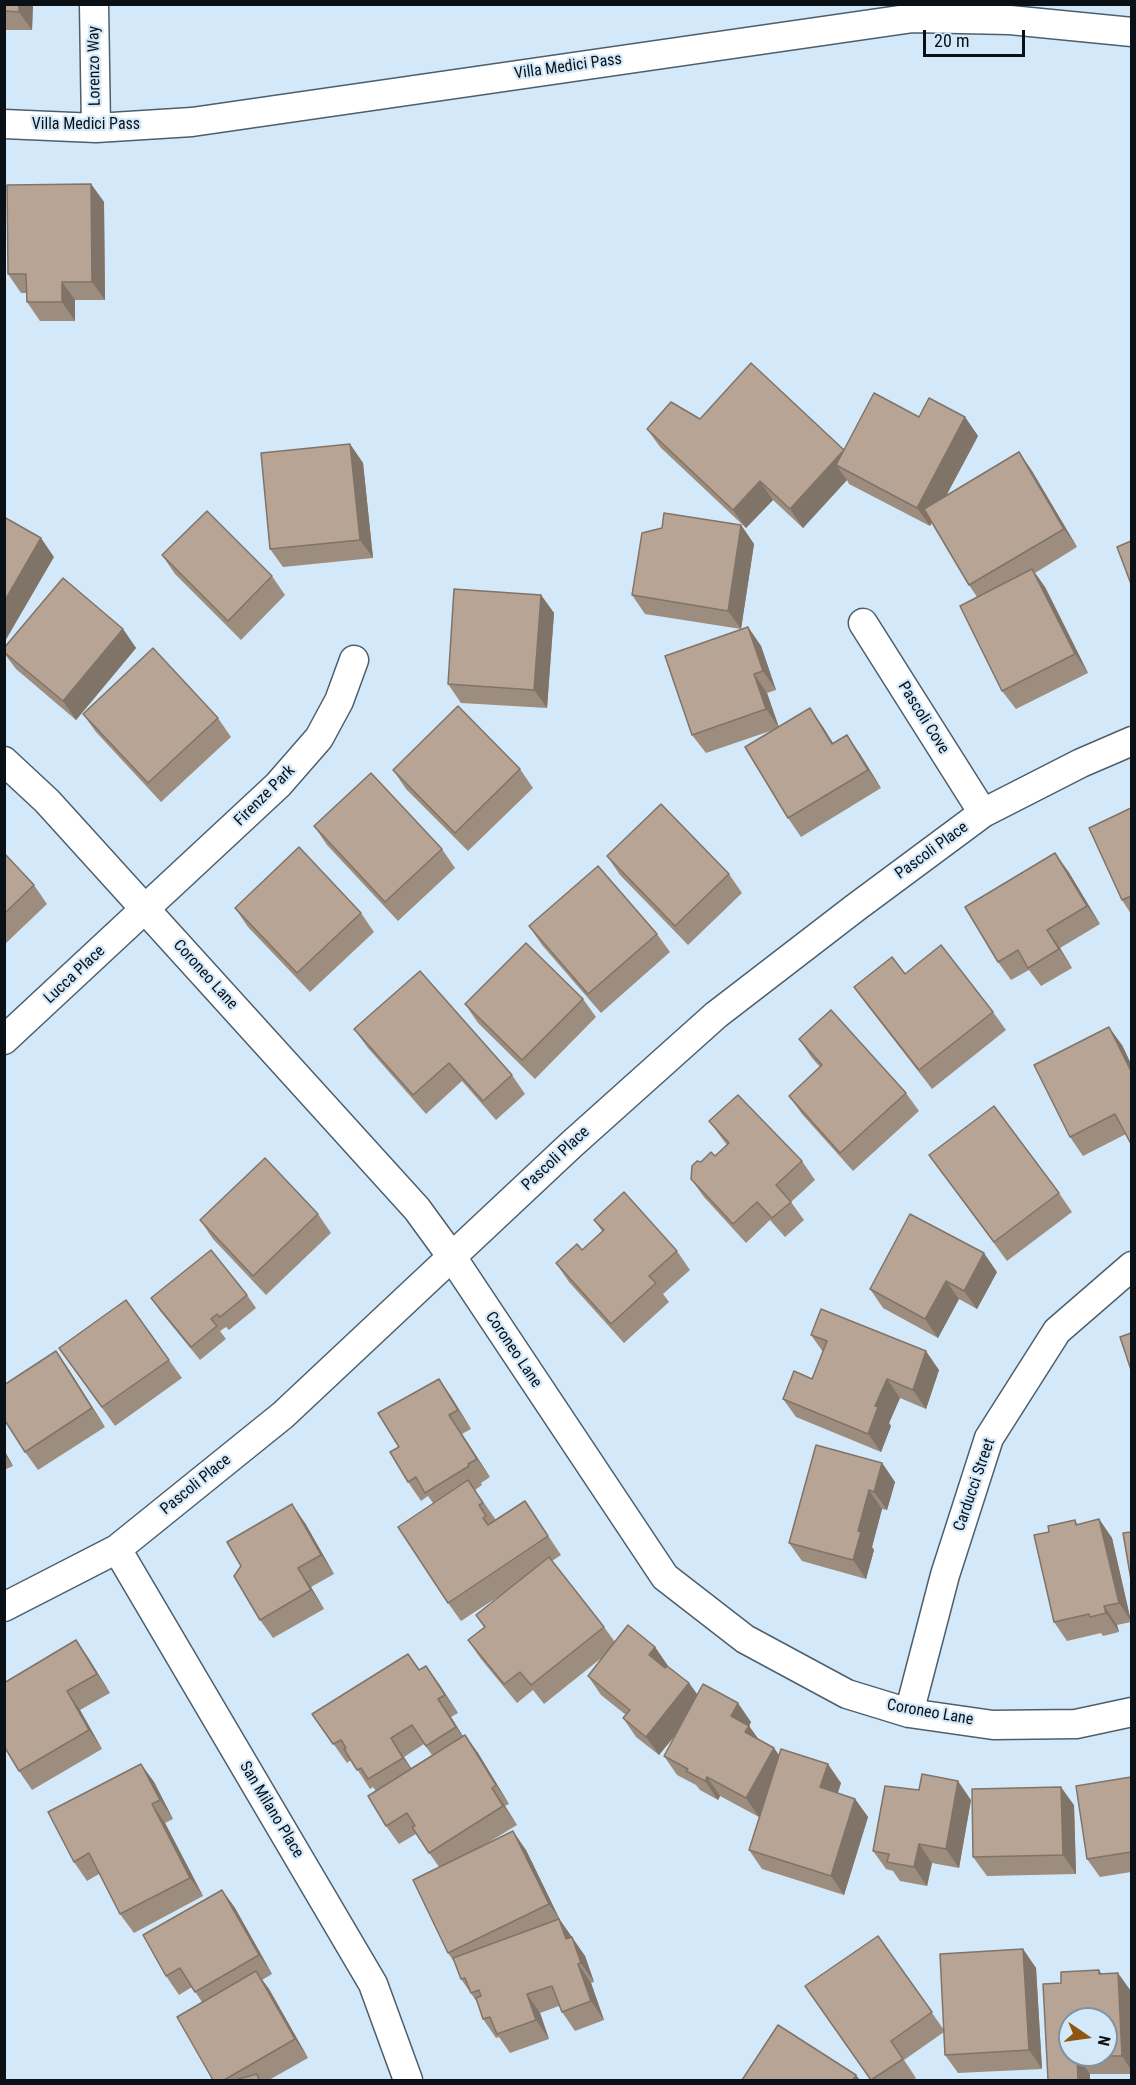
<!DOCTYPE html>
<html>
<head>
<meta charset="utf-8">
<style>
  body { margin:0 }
  #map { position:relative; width:1136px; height:2085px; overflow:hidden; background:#d3e9fa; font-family:"Roboto Condensed",sans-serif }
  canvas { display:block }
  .frame { position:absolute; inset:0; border:6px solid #091016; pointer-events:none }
  .north { position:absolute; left:1058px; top:2007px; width:60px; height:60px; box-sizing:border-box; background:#d3e9fa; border:2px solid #82929f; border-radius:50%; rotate:103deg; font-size:16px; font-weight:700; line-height:24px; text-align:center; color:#091016 }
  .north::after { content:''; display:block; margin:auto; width:21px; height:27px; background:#905611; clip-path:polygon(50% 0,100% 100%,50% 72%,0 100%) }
  .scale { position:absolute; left:923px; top:30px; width:102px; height:27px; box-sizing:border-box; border:3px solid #091016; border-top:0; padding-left:8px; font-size:18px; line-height:21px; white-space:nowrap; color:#091016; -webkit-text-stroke:4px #d3e9fa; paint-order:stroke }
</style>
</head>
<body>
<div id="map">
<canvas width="1136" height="2085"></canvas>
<div class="frame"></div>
<div class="north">N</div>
<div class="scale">20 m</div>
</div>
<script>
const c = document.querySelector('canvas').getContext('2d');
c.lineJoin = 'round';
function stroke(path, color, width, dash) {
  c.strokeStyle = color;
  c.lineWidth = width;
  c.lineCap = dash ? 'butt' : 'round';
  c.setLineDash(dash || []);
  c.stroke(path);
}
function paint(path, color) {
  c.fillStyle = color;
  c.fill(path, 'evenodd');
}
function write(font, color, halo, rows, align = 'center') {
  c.font = font + ' "Roboto Condensed",sans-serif';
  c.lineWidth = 4.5;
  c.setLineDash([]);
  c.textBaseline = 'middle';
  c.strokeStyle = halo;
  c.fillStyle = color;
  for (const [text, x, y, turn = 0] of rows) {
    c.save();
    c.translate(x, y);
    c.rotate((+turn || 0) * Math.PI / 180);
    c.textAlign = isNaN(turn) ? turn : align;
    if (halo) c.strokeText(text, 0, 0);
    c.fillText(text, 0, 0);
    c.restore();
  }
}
const minor = new Path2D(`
  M94,4L96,128
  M4,124L96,128L192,122L913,18L1010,20L1132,32
  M863,623L983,813
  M4,761L47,801L417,1209L452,1257L665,1577L745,1639L847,1694L909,1713L993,1725L1076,1724L1132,1712
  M4,1040L278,785L319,738L339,701L354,660
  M117,1549L373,1984L408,2080
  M4,1607L117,1549L283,1415L572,1144L716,1015L855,908L983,813L1081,763L1132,741
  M909,1713L945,1575L989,1438L1057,1331L1132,1266`);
stroke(minor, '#4d5f6d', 31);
stroke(minor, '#fff', 28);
paint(new Path2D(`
  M4,4H33L32,30H4Z
  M91,184L104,202L105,300H75V321H40L27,302L26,293H21L8,274Z
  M919,417H965L978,436L946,496L1019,452L1032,471L1077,547L1035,573L1045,587L1088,673L1016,709L1002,691L977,597L969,585L932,522L930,526L849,484L847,480L803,528L773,500L746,528L660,447L647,429L700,419L844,450Z
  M350,444L363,463L373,558L283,567L270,549Z
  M741,525L754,544L741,629L645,614L632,595Z
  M162,555L272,576L285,595L241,640L175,574Z
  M541,595L554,613L547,708L461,703L448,684Z
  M748,627L761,646L776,690L767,693L779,727H823L833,743L860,754L881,788L801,837L788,818L773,730L706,753L692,735Z
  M123,629L136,648L76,720L16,669L4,653V648Z
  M83,714L218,718L231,737L161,802L96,732Z
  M520,769L533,788L468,851L406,789L393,770Z
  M1131,808V914L1122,900Z
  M314,826L442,849L455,868L398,921L327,845Z
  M4,853L34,885L47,904L4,945Z
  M607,856L729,874L742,893L688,945L620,875Z
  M1068,871L1100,924L1060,948L1072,968L1041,986L1029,970L1011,980L998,962Z
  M235,908L361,913L374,932L310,992L248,927Z
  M529,926L657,934L670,952L601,1013L542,945Z
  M905,974L993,1012L1006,1030L932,1089L867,1005L854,987Z
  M583,999L596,1017L535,1079L478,1023L465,1004Z
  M354,1029L512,1075L525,1094L496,1120L462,1081L426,1114L368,1048Z
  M799,1039L906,1093L919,1111L853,1171L802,1114L789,1096L820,1067L812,1058Z
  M1122,1045L1131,1064V1145L1126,1134L1083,1156L1070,1137Z
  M709,1121L802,1161L815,1180L791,1202L804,1220L785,1237L770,1220L746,1243L704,1197L691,1179L701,1162L715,1156L727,1145Z
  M929,1155L1059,1193L1072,1212L1007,1261Z
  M318,1214L331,1233L266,1295L213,1239L200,1220Z
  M594,1220L677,1251L690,1270L663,1294L669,1302L624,1343L569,1282L556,1263L582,1250L602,1231Z
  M997,1272L977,1309L959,1299L938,1338L883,1308L870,1289Z
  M247,1295L256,1308L229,1330L226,1327L220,1331L226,1339L200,1360L160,1311L151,1298Z
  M126,1300L182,1378L115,1426L59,1348Z
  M811,1335L939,1370L926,1409L900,1398L889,1423L891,1426L881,1452L796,1417L783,1399L812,1379L823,1352Z
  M69,1370L105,1427L38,1470L25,1452Z
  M439,1379L452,1398L471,1429L462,1434L490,1477L481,1483L482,1485L475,1490L496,1520L525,1501L561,1555L552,1561L604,1627L615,1642L655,1647L668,1666L689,1683L697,1694L751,1722L749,1726L759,1740L779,1756L841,1783L838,1793L855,1799L868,1817L844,1895L762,1869L749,1850L762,1812L759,1817L720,1796L718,1800L700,1790L696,1785L677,1775L664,1756L675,1736L659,1755L636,1737L623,1718L626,1715L601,1695L588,1676L604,1656L544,1704L533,1690L517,1703L481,1659L468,1640L484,1627L476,1615L504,1593L461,1621L448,1603L433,1503L428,1496L421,1501L408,1482L399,1447Z
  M4,1450L13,1466L4,1470Z
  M882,1463L895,1482L887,1510L882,1509L872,1547L874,1550L866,1579L802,1561L789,1543Z
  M1099,1519L1112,1538L1131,1622L1117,1625L1119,1632L1103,1636L1101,1633L1067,1641L1054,1622L1049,1532L1075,1520L1078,1525Z
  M305,1523L334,1574L311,1587L324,1609L273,1638L260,1620Z
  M76,1640L89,1659L110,1693L80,1710L102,1749L32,1790L19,1771Z
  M408,1654L420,1670L426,1666L439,1684L458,1713L451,1717L463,1736L465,1735L478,1753L509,1804L505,1806L517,1825L484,1845L526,1850L560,1920L585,1956L594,1982L591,1983L604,2020L575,2031L562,2012L559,2006L540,2013L549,2039L510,2053L499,2037L496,2038L483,2019L477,2002L461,1979L455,1963L448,1953L439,1867L416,1834L399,1844L386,1826L376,1791L373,1787L370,1789L351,1760L347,1763L312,1714ZM424,1744L432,1755L411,1768L404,1757Z
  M141,1764L154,1782L173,1819L165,1823L203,1896L134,1933L120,1914L99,1874L87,1881L74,1862Z
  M1131,1777V1872L1100,1877L1087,1859Z
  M971,1800L959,1868L932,1863L927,1886L900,1881L893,1871L886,1869L873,1851Z
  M1074,1805L1076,1874L987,1876L973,1857Z
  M222,1890L235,1908L272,1974L262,1980L269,1989L308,2058L269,2080H213L202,2002L192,1987L179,1995L166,1976Z
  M878,1936L944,2030L1023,1949L1036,1968L1042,2069L958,2073L945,2055L944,2032L904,2060L916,2078L912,2080H871Z
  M1099,1970L1102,1974L1131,1991V2074H1090V2080H1048L1061,1983Z`), '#9d8d7f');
paint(new Path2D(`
  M19,4H33L32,30L19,12Z
  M91,184L104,202L105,300L92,282Z
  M62,282L75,300V321L62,302Z
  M965,417L978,436L930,526L917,508Z
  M350,444L363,463L373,558L360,540Z
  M844,450L836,465L847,480L803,528L790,509Z
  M1019,452L1032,471L1077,547L1064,529Z
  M760,481L773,500L746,528L733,510Z
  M741,525L754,544L741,629L728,611Z
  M41,538L54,557L4,643V602Z
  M1032,569L1045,587L1088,673L1075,654Z
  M541,595L554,613L547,708L534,690Z
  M748,627L761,646L776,690L763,671Z
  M123,629L136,648L76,720L63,701Z
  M754,674L767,693L779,728L766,709Z
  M810,708L823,727L845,763L832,744Z
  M847,735L860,754L881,788L868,770Z
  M1055,853L1068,871L1100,924L1087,906Z
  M1047,930L1060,948L1072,968L1059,949Z
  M1109,1027L1122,1045L1131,1064V1071Z
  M984,1253L997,1272L977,1309L964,1291Z
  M946,1281L959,1299L938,1338L925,1319Z
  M56,1351L69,1370L105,1427L92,1408Z
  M926,1351L939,1370L926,1409L913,1390Z
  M439,1379L452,1398L471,1429L458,1410Z
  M887,1379L900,1398L889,1423L891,1426L881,1452L868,1434L875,1406Z
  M449,1415L462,1434L490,1477L477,1459Z
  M4,1450L13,1466L4,1454Z
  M882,1463L895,1482L887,1510L874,1492Z
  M869,1490L882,1509L872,1547L874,1550L866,1579L853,1560L858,1531Z
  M292,1504L305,1523L334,1574L321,1555Z
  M1099,1519L1112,1538L1131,1621L1119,1603Z
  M298,1568L311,1587L324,1609L311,1590Z
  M1104,1606L1117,1625L1119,1632L1106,1613Z
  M76,1640L89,1659L110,1693L97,1674Z
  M655,1647L668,1666L662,1674L649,1655Z
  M426,1666L439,1684L458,1713L445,1695Z
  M689,1683L702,1701L659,1755L646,1737Z
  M67,1691L80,1710L102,1749L89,1730Z
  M438,1699L451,1717L469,1746L456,1727Z
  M738,1703L751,1722L749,1726L762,1744L758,1751L731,1716Z
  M465,1735L478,1753L509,1804L496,1785Z
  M391,1738L404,1757L416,1776L403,1758Z
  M774,1748L787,1766L759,1817L746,1798Z
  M141,1764L154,1782L173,1819L160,1800Z
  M828,1764L841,1783L833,1806L820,1787Z
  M707,1777L720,1796L718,1800L705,1781Z
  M958,1781L971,1800L959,1868L946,1849Z
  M1061,1787L1074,1805L1076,1874L1063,1855Z
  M492,1788L505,1806L517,1825L503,1806Z
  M855,1799L868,1817L844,1895L831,1876Z
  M152,1804L165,1823L203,1896L190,1878Z
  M513,1831L526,1850L560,1920L585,1956L594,1982L581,1963L566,1939L560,1920L549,1904Z
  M919,1844L932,1863L927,1886L914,1867Z
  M222,1890L235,1908L272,1974L259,1955Z
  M1023,1949L1036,1968L1042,2069L1029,2050Z
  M578,1964L591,1983L604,2020L591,2001Z
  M256,1971L269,1989L308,2058L295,2039Z
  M1118,1973L1131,1991V2070L1122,2056Z
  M527,1994L540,2013L549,2039L536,2020Z
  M1077,2056L1090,2074V2080H1078Z
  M856,2075L860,2080H853Z`), '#807368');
const building = new Path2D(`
  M4,4H19V12L4,11Z
  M91,184L92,282H62V302H27L26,274H8L7,185Z
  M751,363L844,450L790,509L760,481L733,510L647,429L671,402L700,419Z
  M874,393L919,417L929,398L965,417L917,508L836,465Z
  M350,444L360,540L270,549L261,453Z
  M1019,452L1064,529L969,585L924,509Z
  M207,511L272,576L228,621L162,555Z
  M664,513L741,525L728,611L632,595L642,533L662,528Z
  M4,517L41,538L4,602Z
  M1131,541V584L1117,547Z
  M1032,569L1075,654L1002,691L960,606Z
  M63,578L123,629L63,701L4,652V648Z
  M454,589L541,595L534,690L448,684Z
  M748,627L763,671L754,674L766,709L692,735L665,656Z
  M153,648L218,718L148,783L83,714Z
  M458,706L520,769L455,833L393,770Z
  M810,708L832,744L847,735L868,770L788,818L745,747Z
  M371,773L442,849L385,902L314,826Z
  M661,804L729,874L675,926L607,856Z
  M1131,808V896L1122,900L1089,828Z
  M299,847L361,913L297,973L235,908Z
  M4,853L34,885L4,914Z
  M1055,853L1087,906L1047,930L1059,949L1028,968L1018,950L998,962L965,907Z
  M598,866L657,934L588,994L529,926Z
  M526,943L583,999L522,1060L465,1004Z
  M941,945L993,1012L919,1070L854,987L892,957L905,974Z
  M420,971L512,1075L483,1101L449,1063L413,1095L354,1029Z
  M831,1010L906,1093L840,1153L789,1096L822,1065L799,1039Z
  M1109,1027L1131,1071V1144L1115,1114L1070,1137L1034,1065Z
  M738,1095L802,1161L776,1185L791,1202L772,1218L757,1202L733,1224L691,1179L692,1166L697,1161L701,1162L711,1152L715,1156L729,1143L709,1121Z
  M994,1106L1059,1193L994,1242L929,1155Z
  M265,1158L318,1214L253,1276L200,1220Z
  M624,1192L677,1251L649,1276L656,1283L611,1324L556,1263L577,1244L582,1250L604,1230L594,1220Z
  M910,1214L984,1253L964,1291L946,1281L925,1319L870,1289Z
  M211,1250L247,1295L220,1317L217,1314L211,1319L217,1326L191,1347L151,1298Z
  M126,1300L169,1360L102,1407L59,1348Z
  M821,1309L926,1351L913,1390L887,1379L875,1406L878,1407L868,1434L783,1399L794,1371L812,1379L827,1341L811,1335Z
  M1131,1333V1370L1120,1337Z
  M56,1351L92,1408L25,1452L4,1419V1385Z
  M439,1379L458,1410L449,1415L477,1459L468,1464L469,1466L425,1493L416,1477L408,1482L390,1452L399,1447L378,1413Z
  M816,1445L882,1463L874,1492L869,1490L858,1531L861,1532L853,1560L789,1543Z
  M468,1480L483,1503L479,1505L486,1516L483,1518L488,1525L525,1501L548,1536L448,1603L398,1527Z
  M292,1504L321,1555L298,1568L311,1590L260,1620L234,1576L241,1566L227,1542Z
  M1099,1519L1119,1603L1104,1606L1106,1613L1090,1617L1089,1614L1054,1622L1034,1535L1049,1532L1048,1526L1075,1520L1076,1525Z
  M1131,1532V1580L1123,1533Z
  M549,1557L604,1627L531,1685L520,1672L504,1684L468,1640L485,1627L476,1615Z
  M628,1625L655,1647L649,1655L665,1668L667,1666L689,1683L646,1737L623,1718L630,1710L588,1676Z
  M76,1640L97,1674L67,1691L89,1730L19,1771L4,1746V1683Z
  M408,1654L419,1670L426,1666L445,1695L438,1699L456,1727L426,1746L412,1725L391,1738L403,1758L368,1779L361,1768L357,1770L344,1749L346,1748L341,1740L333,1744L312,1714Z
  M703,1684L738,1703L731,1716L749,1726L745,1732L774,1748L746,1798L707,1777L705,1781L686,1771L688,1769L664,1756Z
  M465,1735L496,1785L492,1788L503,1806L429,1853L412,1827L415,1826L407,1813L386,1826L368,1796Z
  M781,1749L828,1764L820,1787L855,1799L831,1876L749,1850Z
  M141,1764L160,1800L152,1804L190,1878L120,1914L89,1853L74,1862L48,1812Z
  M922,1774L958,1781L946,1849L919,1844L914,1867L887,1862L889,1854L873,1851L885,1786L919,1790Z
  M1131,1777V1852L1087,1859L1076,1786Z
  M1061,1787L1063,1855L973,1857L972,1789Z
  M513,1831L549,1904L448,1953L413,1880Z
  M222,1890L259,1955L195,1992L180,1968L166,1976L143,1935Z
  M559,1919L566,1939L572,1937L581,1963L578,1964L591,2001L562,2012L552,1986L527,1994L536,2020L497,2034L490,2017L483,2019L476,1998L481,1996L479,1990L471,1993L465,1978L461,1979L453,1958Z
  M878,1936L932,2012L891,2041L903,2059L871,2080L805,1986Z
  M1023,1949L1029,2050L945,2055L940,1954Z
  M1099,1970V1974L1118,1973L1122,2056H1077L1078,2080H1048L1043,1984L1061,1983V1972ZM1070,2019H1106V2055H1070Z
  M256,1971L295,2039L224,2080H213L177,2017Z
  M778,2025L856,2075L853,2080H742Z
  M257,2074L259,2080H235Z`);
paint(building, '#b7a494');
stroke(building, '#807368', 1.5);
write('16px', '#091016', '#d3e9fa', [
  ["Lorenzo Way",95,66,-91],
  ["Villa Medici Pass",568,67,-8],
  ["Villa Medici Pass",86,125],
  ["Pascoli Cove",923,718,58],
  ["Firenze Park",265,796,-45],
  ["Pascoli Place",932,851,-36],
  ["Lucca Place",75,975,-43],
  ["Coroneo Lane",205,975,48],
  ["Pascoli Place",556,1159,-43],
  ["Coroneo Lane",513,1350,56],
  ["Pascoli Place",196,1485,-39],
  ["Carducci Street",975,1485,-71],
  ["Coroneo Lane",930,1713,10],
  ["San Milano Place",271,1810,59]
]);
</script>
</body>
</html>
